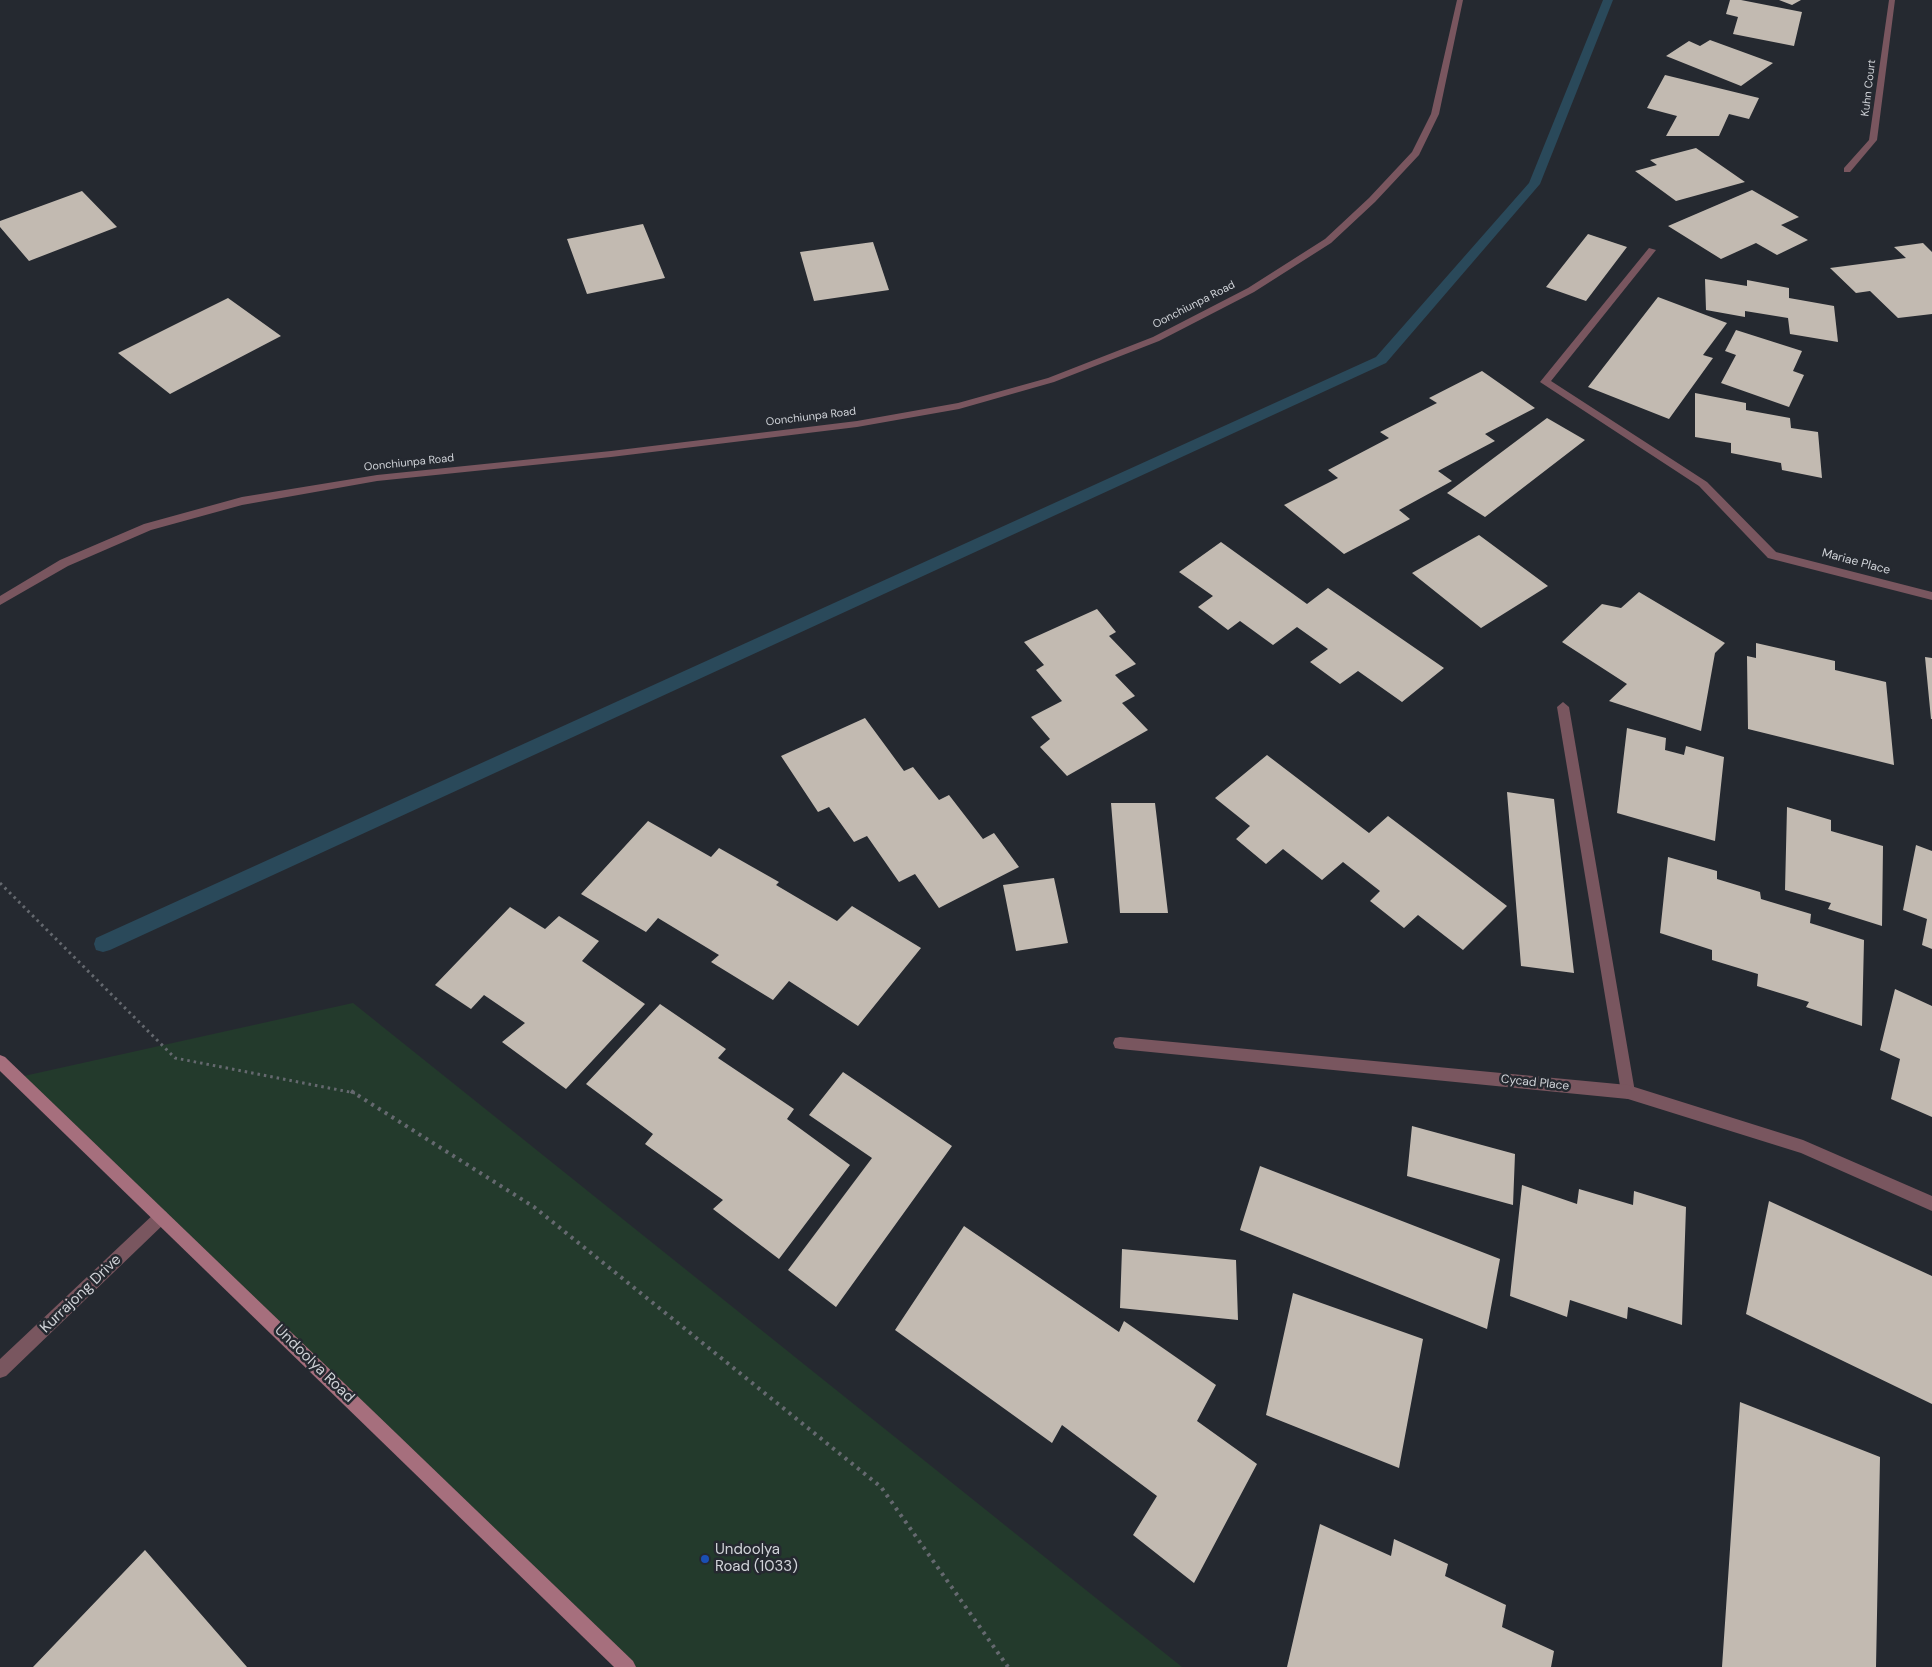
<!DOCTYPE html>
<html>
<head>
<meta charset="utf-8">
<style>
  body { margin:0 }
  canvas { display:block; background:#252930 }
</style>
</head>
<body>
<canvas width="1932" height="1667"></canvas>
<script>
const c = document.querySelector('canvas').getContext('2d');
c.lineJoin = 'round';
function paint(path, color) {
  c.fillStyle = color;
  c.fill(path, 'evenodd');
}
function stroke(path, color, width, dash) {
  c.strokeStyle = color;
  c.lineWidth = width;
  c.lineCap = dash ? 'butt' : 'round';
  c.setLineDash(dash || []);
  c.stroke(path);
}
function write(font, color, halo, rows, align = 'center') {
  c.font = font + ' "DM Sans",sans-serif';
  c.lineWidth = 5;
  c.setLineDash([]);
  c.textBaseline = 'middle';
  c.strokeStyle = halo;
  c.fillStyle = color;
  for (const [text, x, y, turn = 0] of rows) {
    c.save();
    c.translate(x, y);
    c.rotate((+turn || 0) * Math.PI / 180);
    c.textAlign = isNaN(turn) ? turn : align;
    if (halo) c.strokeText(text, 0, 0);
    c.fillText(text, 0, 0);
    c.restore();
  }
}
paint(new Path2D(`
  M353,1003L1182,1667H627L15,1078Z`), '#233a2c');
paint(new Path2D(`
  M1603,0H1613L1540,184L1386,363L110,950L103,952L96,950L94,944L96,938L1376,357L1529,183Z`), '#2a495a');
paint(new Path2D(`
  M1730,0H1741L1802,12L1794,46L1733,34L1738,17L1726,14Z
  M1779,0H1801L1792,5Z
  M1710,40L1773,63L1741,86L1666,56L1689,41L1700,46Z
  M1665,75L1759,98L1749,119L1729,114L1719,136H1666L1677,116L1647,108Z
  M1696,148L1745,182L1676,201L1635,171L1657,165L1650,160Z
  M1752,190L1799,217L1781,225L1808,240L1777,255L1756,243L1721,259L1668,226Z
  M82,191L117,227L29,261L0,227V221Z
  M643,224L665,278L587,294L567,239Z
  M1588,234L1627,247L1586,301L1546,287Z
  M873,242L889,290L814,301L800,252Z
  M1923,243L1932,252V314L1898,318L1870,291L1856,293L1830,268L1906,258L1894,247Z
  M1705,279L1747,286V280L1789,288V298L1834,306L1838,342L1790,334L1788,318L1745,311V317L1706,310Z
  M1658,297L1727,323L1703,355L1713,358L1669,419L1588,387Z
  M228,298L281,336L170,394L118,353Z
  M1736,330L1802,351L1793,371L1804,375L1789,407L1721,383L1736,355L1725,351Z
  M1482,371L1535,408L1485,434L1495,441L1438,471L1452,481L1399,510L1410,519L1344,554L1284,505L1338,478L1328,470L1389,438L1380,432L1437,403L1429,398Z
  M1695,393L1746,403V410L1790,418L1791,428L1818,432L1822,478L1782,470L1781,463L1731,453V443L1695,437Z
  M1547,418L1585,440L1485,517L1447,493Z
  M1479,535L1548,586L1481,628L1412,573Z
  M1221,542L1307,604L1328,588L1444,668L1402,702L1358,671L1340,684L1310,662L1328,649L1297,627L1273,645L1240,621L1228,630L1198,607L1213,596L1179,572Z
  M1639,592L1725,643L1715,653L1701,731L1609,701L1627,684L1562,642L1602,604L1621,608Z
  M1097,609L1116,632L1109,636L1136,664L1115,675L1135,696L1122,703L1148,730L1067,776L1040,747L1050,739L1031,717L1062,701L1036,670L1044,665L1024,642Z
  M1756,643L1835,661V670L1886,682L1894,765L1748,729L1747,656L1756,658Z
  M1925,657L1932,658V719H1931Z
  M865,718L904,771L913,767L939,800L949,795L983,839L994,833L1019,867L939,908L915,874L899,882L867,836L854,842L829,807L818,812L781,756Z
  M1627,728L1666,738L1665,750L1684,755L1686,746L1724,757L1715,841L1617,813Z
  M1267,755L1369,833L1388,816L1507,906L1463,950L1418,915L1404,928L1370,901L1380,891L1343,862L1322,880L1283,849L1266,864L1236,839L1250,826L1215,798Z
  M1507,792L1554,799L1574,973L1521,966Z
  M1111,803H1155L1168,913H1120Z
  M1787,807L1831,820V831L1883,846L1882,926L1828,909L1831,903L1785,890Z
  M648,821L711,857L719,848L779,882L776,885L837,921L852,906L921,948L858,1026L789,981L773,1000L711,962L719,955L658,918L646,932L581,894Z
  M1916,845L1932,851V949L1922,945L1927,919L1903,910Z
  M1668,857L1717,871V879L1760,892L1761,899L1811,914L1810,923L1864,940L1862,1026L1806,1007L1809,1002L1757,986L1758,974L1712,960V950L1660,933Z
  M1054,878L1068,943L1016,951L1003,885Z
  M510,907L545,929L559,916L599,941L582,961L645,1004L566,1089L502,1042L525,1023L484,995L471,1009L435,985Z
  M1895,989L1932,1006V1117L1891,1099L1900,1059L1880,1050Z
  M660,1004L726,1049L718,1058L794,1109L787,1119L850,1165L779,1259L713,1209L723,1200L645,1144L653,1134L586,1084Z
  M843,1072L952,1146L836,1307L788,1270L872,1158L809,1115Z
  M1412,1126L1515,1154L1513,1205L1407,1176Z
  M1260,1166L1500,1259L1487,1329L1240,1230Z
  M1522,1185L1577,1204L1579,1189L1633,1205L1634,1191L1686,1207L1682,1325L1628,1307L1627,1319L1570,1300L1567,1317L1510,1296Z
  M1769,1201L1932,1276V1404L1746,1314Z
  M964,1226L1119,1332L1124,1321L1216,1385L1197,1421L1257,1464L1194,1583L1133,1535L1157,1496L1062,1425L1052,1443L895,1330Z
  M1122,1249L1236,1260L1238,1320L1120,1308Z
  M1293,1293L1423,1339L1399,1468L1266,1415Z
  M1740,1402L1880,1457L1876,1667H1722Z
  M1320,1524L1391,1556L1394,1539L1448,1564L1445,1576L1506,1605L1502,1627L1554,1651L1551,1667H1287Z
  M145,1550L247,1667H33Z`), '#c2bab1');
stroke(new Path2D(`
  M0,883L175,1058L355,1093`), '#65696f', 3, [2.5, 4]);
stroke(new Path2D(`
  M351,1091L534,1207L881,1487L1008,1667`), '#65696f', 4, [3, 5]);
paint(new Path2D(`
  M1649,248L1656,250L1551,381L1707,482L1776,552V558H1768L1699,486L1540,382Z
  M1563,702L1569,707L1635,1092L1633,1097L1628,1099L1623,1097L1621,1092L1557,707Z`), '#79565f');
paint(new Path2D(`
  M1457,0H1463L1439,114L1419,155L1375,202L1331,243L1254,292L1159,341L1054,382L959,409L857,427L611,457L377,481L242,505L151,530L68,566L0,605V596L60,560L144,524L242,497L377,475L611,451L857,421L958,403L1048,378L1153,337L1248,288L1325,239L1369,198L1412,152L1431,114Z
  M1889,0H1895L1877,140L1850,172H1844V168L1869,140Z
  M1772,551L1932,592V600L1768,558L1767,555Z
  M1120,1037L1628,1085L1803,1140L1932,1196V1211L1801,1153L1628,1099L1120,1049L1115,1048L1113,1043L1115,1038Z
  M161,1209L166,1212L169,1217L166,1222L6,1376L0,1378V1359L156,1212Z`), '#79565f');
paint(new Path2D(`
  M0,1055L5,1057L633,1661L636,1667H614L0,1071Z`), '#a66f7d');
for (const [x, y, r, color] of [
  [705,1559,5,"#1a4fb4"]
]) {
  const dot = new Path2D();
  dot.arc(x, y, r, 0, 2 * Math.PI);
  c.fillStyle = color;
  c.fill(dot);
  stroke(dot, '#252930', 2);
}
write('11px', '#d1d4d9', '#252930', [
  ["Kuhn Court",1869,88,-83],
  ["Oonchiunpa Road",1194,305,-27],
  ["Oonchiunpa Road",811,417,-7],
  ["Oonchiunpa Road",409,463,-6]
]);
write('12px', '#d1d4d9', '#252930', [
  ["Mariae Place",1856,562,15],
  ["Cycad Place",1535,1083,6]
]);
write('15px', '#d1d4d9', '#252930', [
  ["Kurrajong Drive",81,1294,-44],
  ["Undoolya Road",314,1364,44]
]);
write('15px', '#d1d4d9', '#252930', [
  ["Undoolya",715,1550],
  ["Road (1033)",715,1567]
], 'left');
</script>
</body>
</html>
